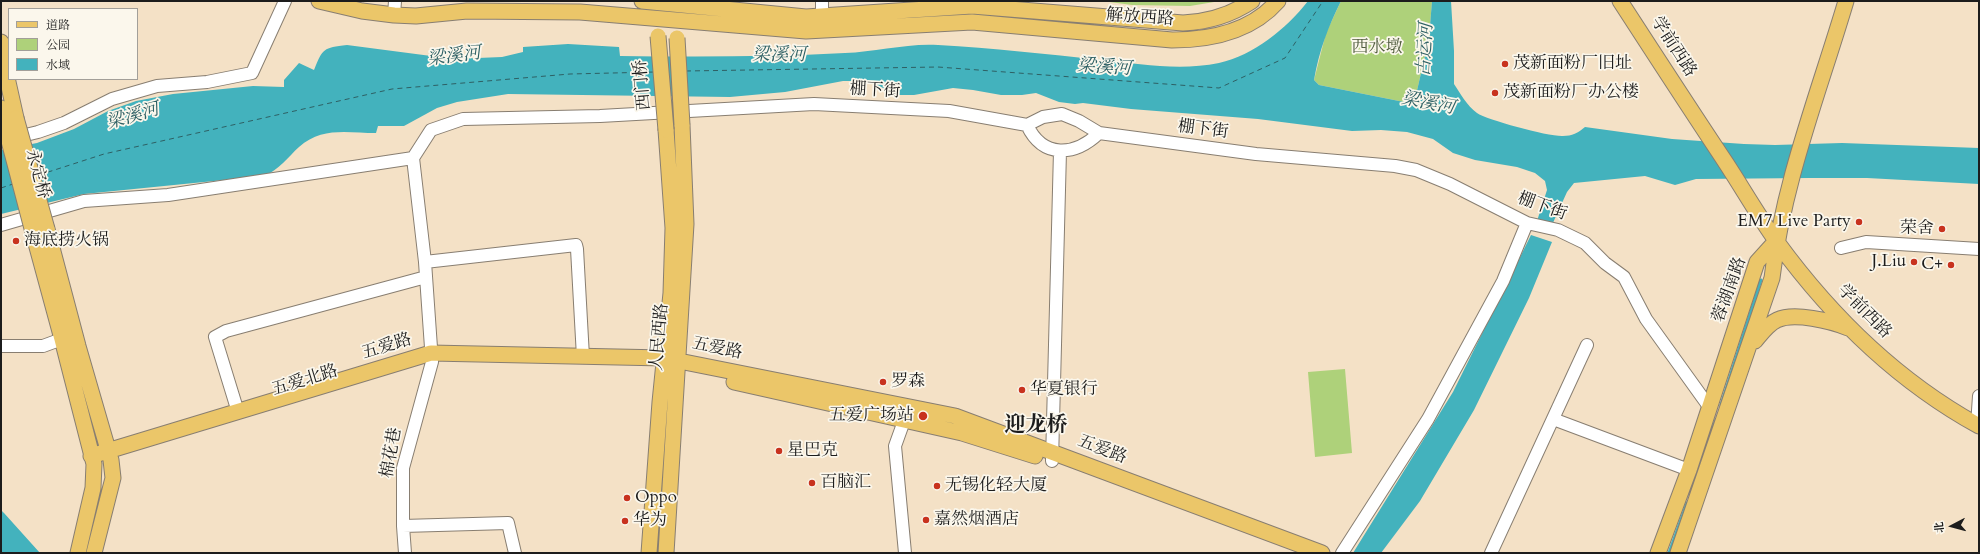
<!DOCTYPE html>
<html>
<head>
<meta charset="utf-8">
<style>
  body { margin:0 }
  #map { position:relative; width:1980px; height:554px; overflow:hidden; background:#f4e1c6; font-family:Cardo,"Noto Serif SC",serif }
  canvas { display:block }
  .frame { position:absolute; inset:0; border:2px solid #1c1c1c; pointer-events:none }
  .legend { position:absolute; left:8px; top:8px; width:130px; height:72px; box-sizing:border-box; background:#fbf7ec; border:1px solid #a29f99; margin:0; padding:5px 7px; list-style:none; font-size:12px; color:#1c1c1c }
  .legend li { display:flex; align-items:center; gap:8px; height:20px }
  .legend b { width:20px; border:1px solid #a29f99 }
  .north { position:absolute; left:1932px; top:506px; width:40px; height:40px; -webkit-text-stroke:3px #fbf7ec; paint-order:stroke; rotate:264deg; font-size:11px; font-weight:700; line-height:16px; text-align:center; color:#1c1c1c }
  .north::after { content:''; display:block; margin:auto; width:14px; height:18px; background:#1c1c1c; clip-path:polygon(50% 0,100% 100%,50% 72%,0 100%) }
</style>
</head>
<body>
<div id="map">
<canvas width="1980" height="554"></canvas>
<div class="frame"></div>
<ul class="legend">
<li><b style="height:5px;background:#ebc669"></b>道路</li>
<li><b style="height:11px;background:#aed17a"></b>公园</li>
<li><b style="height:11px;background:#43b2bd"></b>水域</li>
</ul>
<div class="north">北</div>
</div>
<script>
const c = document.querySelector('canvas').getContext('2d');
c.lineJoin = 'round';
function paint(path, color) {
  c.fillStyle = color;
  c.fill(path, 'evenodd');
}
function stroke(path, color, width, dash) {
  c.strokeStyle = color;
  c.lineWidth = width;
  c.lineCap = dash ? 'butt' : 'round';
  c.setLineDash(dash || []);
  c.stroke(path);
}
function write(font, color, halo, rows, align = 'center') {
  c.font = font + ' Cardo,"Noto Serif SC",serif';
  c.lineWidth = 3.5;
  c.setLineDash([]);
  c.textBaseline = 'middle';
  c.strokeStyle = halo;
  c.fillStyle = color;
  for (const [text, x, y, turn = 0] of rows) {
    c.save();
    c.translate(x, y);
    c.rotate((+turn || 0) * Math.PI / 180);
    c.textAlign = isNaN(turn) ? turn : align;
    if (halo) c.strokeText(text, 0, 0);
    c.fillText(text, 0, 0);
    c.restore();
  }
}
paint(new Path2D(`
  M1102,1H1220L1190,6L1132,5Z
  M1341,1H1432L1429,38L1416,95L1413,101L1404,102L1319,85L1314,80L1326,33Z
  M1345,369L1352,453L1315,457L1308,372Z`), '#aed17a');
paint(new Path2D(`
  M1308,1H1341C1328,27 1319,51 1314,80L1319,85L1404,102L1413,101L1416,95L1429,38L1432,1H1451L1454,51V84C1460,93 1467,106 1477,113C1487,120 1550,137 1563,136C1572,136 1578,133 1585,127L1672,139L1744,144L1775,145L1842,143L1979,148V184L1867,178H1809L1696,179L1675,185L1645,176L1574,183L1567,192L1552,225L1537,221L1547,190L1545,181L1535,173L1517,167L1475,160L1453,153L1433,139L1407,132L1381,130L1352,131L1258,119L1131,109L1083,103L1075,104L1059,102L1036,93L1022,95H1001L973,90L953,88L914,95H899L872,83L857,81H843L785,92L730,97L508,94L457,102L437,108L404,126H378L376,133C349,133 322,126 299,147C288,157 279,170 264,176L84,194L1,214V150L37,143L74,129L108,111L136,101L173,94L253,86L284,87V80L299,63L314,70C323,48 323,48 347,45L454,59L502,57L523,52V47L568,44L619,47L620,56C695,57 770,57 845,53C875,52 908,43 938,45C992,48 1047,54 1101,60C1140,64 1180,71 1219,63C1254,55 1286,29 1308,1Z
  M1531,235L1552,242L1529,298L1474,410L1420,501L1381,553H1353L1453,392Z
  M1,510L4,513L40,553H1Z`), '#43b2bd');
stroke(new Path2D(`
  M1721,405L1761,280
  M1708,441L1716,420
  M1669,553L1687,503`), '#43b2bd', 3);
stroke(new Path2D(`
  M686,71L938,67L1219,88L1285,58L1323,1
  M39,175L104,154L392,89L570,74L655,72
  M1,188L13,184`), '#2e6064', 1, [5, 4]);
const minor = new Path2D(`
  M822,1V16
  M394,15L395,1
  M1027,125C1043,159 1075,156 1099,133
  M1,141L38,132L64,123L112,99L157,86L207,82L252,73L285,1
  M1,225L84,201L168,195L413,158L431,130L463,119L600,116L814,104L949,111L1027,125L1043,117L1062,114L1079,121L1099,133L1256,154L1395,166L1416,170L1450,184L1527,223L1558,230L1585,243L1605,263L1624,277L1646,319L1710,408
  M1841,248L1866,242L1979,249
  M425,262L576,245L577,249L583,357
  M1,346H43L62,339
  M238,412L215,337L226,331L426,277
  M1553,419L1689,470
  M904,421L895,446L905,553
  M1977,425L1979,396
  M1052,461L1060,151
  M403,526L508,523L515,553
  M405,553L403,526V468L432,362L425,262L413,158
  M1342,553L1428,419L1503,281L1527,223
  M1491,553L1587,345`);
const major = new Path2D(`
  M319,1L362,11L394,15L416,16L467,11L580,12L806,31L972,22L1172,40C1211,40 1251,32 1278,1
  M642,1L806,17L972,6L1183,23C1208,22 1231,15 1252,1
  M1620,1C1655,55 1690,109 1726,163C1743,189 1759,217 1777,242C1831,316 1899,382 1979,426
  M1,42L2,55L16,118
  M1,108L4,122
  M47,229L78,346L111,460L113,478L94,553
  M34,236L62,339L94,464L93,488L78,553
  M1755,341C1761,334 1768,324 1777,320C1794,312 1831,321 1848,328
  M734,382L962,433L1035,456
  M91,456L431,353L664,358L955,416L1322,553
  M649,553L660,402L671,293L673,228L666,130
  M666,553L686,224L682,125
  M1658,553L1689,470L1757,262L1776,241
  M1678,553L1772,278C1783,183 1819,92 1846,1`);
stroke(minor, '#887e71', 14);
stroke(major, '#887e71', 17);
stroke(minor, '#fff', 12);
stroke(major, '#ebc669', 15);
const majorBridge = new Path2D(`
  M658,36L666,130
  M677,38L682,125
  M16,118L47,229
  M4,122L34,236`);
stroke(majorBridge, '#887e71', 17, []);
stroke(majorBridge, '#ebc669', 15);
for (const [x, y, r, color] of [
  [1505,64,4,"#c8321e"],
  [1495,93,4,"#c8321e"],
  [1859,222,4,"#c8321e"],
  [1942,229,4,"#c8321e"],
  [16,241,4,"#c8321e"],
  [1914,262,4,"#c8321e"],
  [1951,265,4,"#c8321e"],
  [883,382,4,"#c8321e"],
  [1022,390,4,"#c8321e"],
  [923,416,5,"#c8321e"],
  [779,451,4,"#c8321e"],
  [812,483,4,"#c8321e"],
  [937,486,4,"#c8321e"],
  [627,498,4,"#c8321e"],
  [926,520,4,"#c8321e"],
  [625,521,4,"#c8321e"]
]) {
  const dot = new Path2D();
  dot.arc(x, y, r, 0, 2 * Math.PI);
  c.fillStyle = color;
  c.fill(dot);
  stroke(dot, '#fbf7ec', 1.5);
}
write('17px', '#1c1c1c', '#fbf7ec', [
  ["解放西路",1140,18,4],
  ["学前西路",1673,47,57],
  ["西门桥",643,85,-95],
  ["棚下街",875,91,3],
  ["棚下街",1203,130,7],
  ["永定桥",37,174,75],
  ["棚下街",1542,207,20],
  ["蓉湖南路",1730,290,-70],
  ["学前西路",1864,312,45],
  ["人民西路",660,337,-85],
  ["五爱路",387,347,-17],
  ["五爱路",717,349,12],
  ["五爱北路",305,381,-17],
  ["五爱路",1102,450,21],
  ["棉花巷",392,453,-80]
]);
write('17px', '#4f5b3d', '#fbf7ec', [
  ["西水墩",1377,48]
]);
write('17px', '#1c1c1c', '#fbf7ec', [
  ["茂新面粉厂旧址",1513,64],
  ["茂新面粉厂办公楼",1503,93],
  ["EM7 Live Party",1851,222,"right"],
  ["荣舍",1934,229,"right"],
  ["海底捞火锅",24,241],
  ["J.Liu",1906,262,"right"],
  ["C+",1943,265,"right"],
  ["罗森",891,382],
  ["华夏银行",1030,390],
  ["五爱广场站",914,416,"right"],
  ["星巴克",787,451],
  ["百脑汇",820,483],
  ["无锡化轻大厦",945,486],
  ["Oppo",635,498],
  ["嘉然烟酒店",934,520],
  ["华为",633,521]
], 'left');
write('italic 18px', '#2e6064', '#fbf7ec', [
  ["古运河",1426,50,-87],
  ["梁溪河",779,56],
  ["梁溪河",454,57,-7],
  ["梁溪河",1104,68,4],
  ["梁溪河",1428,104,11],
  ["梁溪河",133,117,-16]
]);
write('bold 21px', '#1c1c1c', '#fbf7ec', [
  ["迎龙桥",1036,426]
]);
</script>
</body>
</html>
